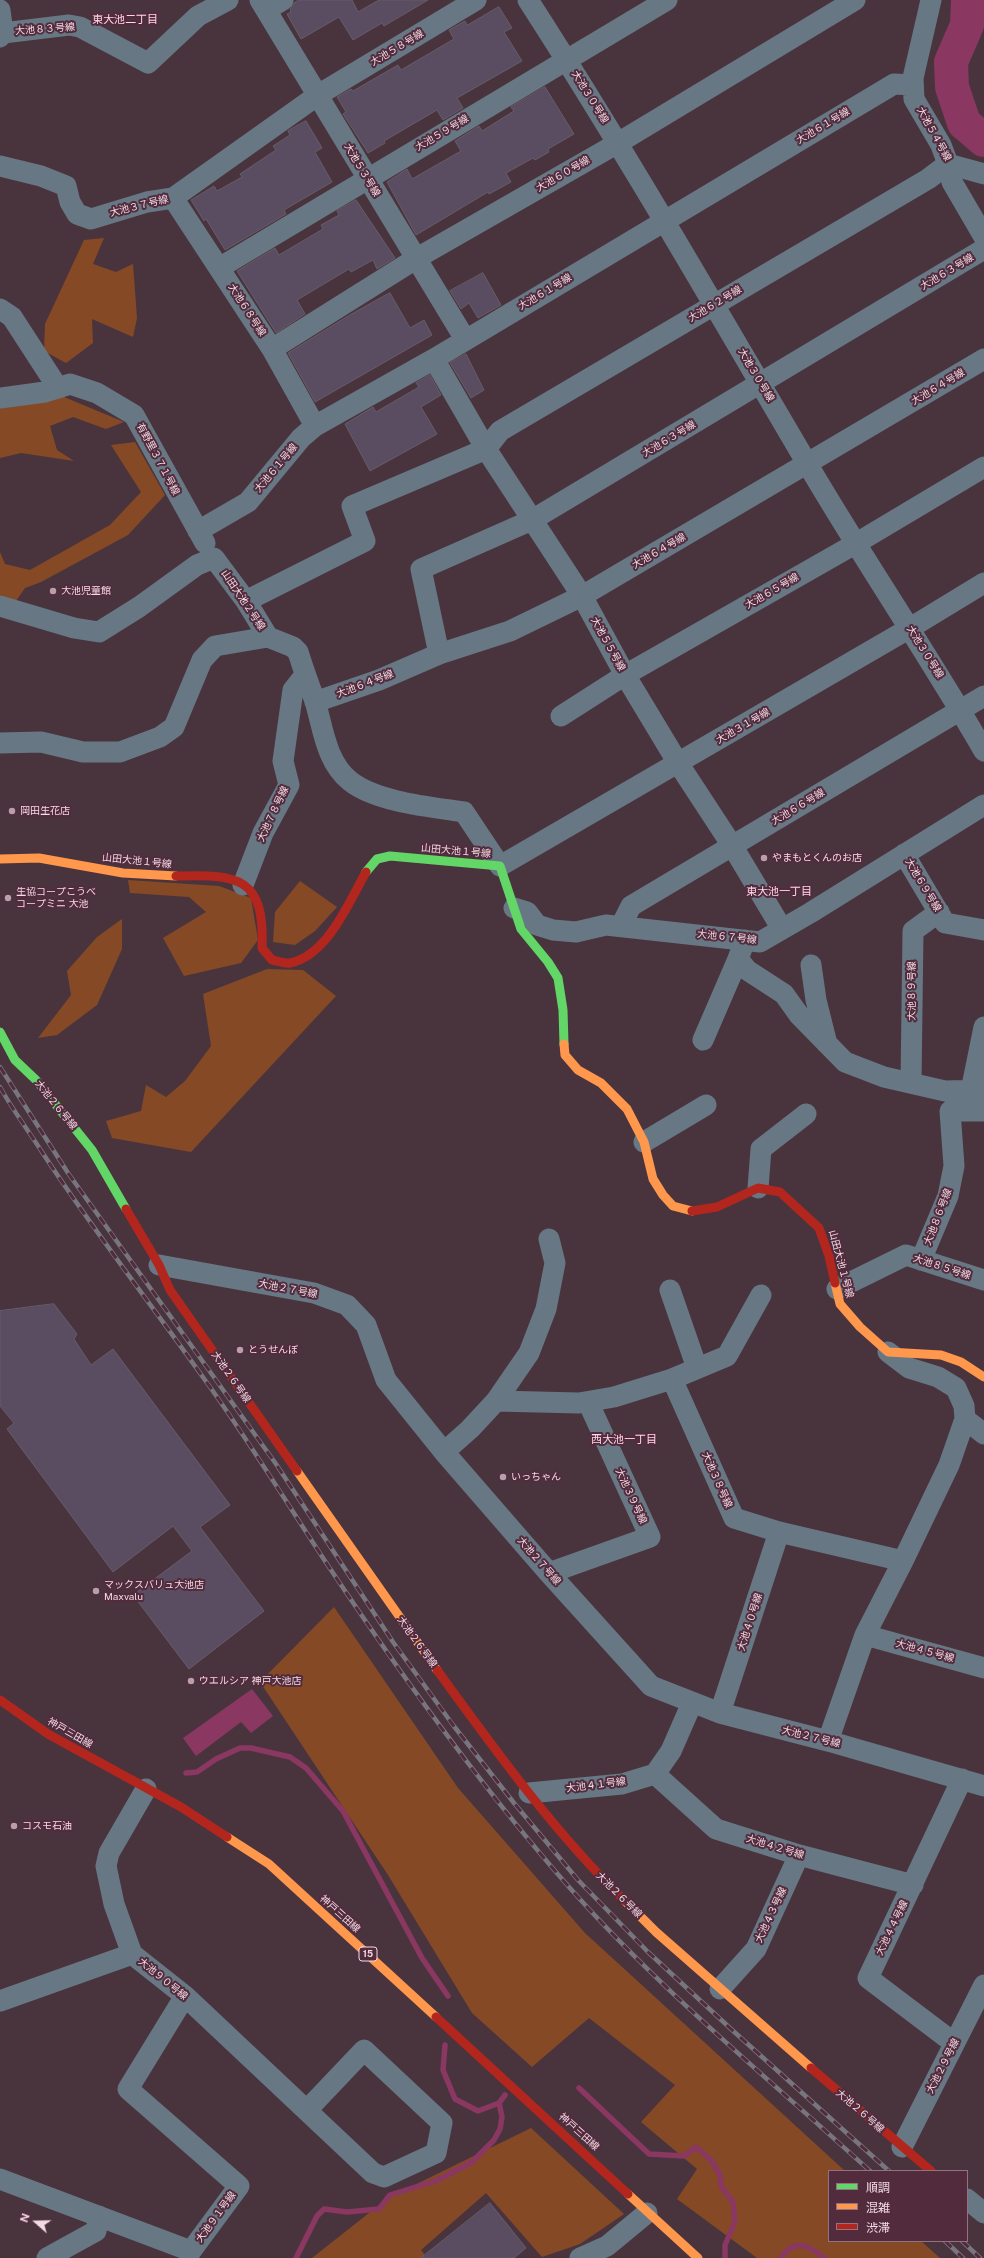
<!DOCTYPE html>
<html>
<head>
<meta charset="utf-8">
<style>
  body { margin:0 }
  #map { position:relative; width:984px; height:2258px; overflow:hidden; background:#49343e; font-family:"Public Sans","Noto Sans JP",sans-serif }
  canvas { display:block }
  .legend { position:absolute; left:828px; top:2170px; width:140px; height:72px; box-sizing:border-box; background:#522b3d; border:1px solid #927180; margin:0; padding:5px 7px; list-style:none; font-size:12px; color:#f3dae4 }
  .legend li { display:flex; align-items:center; gap:8px; height:20px }
  .legend b { width:20px; border:1px solid #927180 }
  .north { position:absolute; left:16px; top:2202px; width:40px; height:40px; -webkit-text-stroke:3px #522b3d; paint-order:stroke; rotate:290deg; font-size:11px; font-weight:700; line-height:16px; text-align:center; color:#f3dae4 }
  .north::after { content:''; display:block; margin:auto; width:14px; height:18px; background:#f3dae4; clip-path:polygon(50% 0,100% 100%,50% 72%,0 100%) }
</style>
</head>
<body>
<div id="map">
<canvas width="984" height="2258"></canvas>
<ul class="legend">
<li><b style="height:5px;background:#63d668"></b>順調</li>
<li><b style="height:5px;background:#ff974d"></b>混雑</li>
<li><b style="height:5px;background:#b3261e"></b>渋滞</li>
</ul>
<div class="north">N</div>
</div>
<script>
const c = document.querySelector('canvas').getContext('2d');
c.lineJoin = 'round';
function paint(path, color) {
  c.fillStyle = color;
  c.fill(path, 'evenodd');
}
function stroke(path, color, width, dash) {
  c.strokeStyle = color;
  c.lineWidth = width;
  c.lineCap = dash ? 'butt' : 'round';
  c.setLineDash(dash || []);
  c.stroke(path);
}
function write(font, color, halo, rows, align = 'center') {
  c.font = font + ' "Public Sans","Noto Sans JP",sans-serif';
  c.lineWidth = 4;
  c.setLineDash([]);
  c.textBaseline = 'middle';
  c.strokeStyle = halo;
  c.fillStyle = color;
  for (const [text, x, y, turn = 0] of rows) {
    c.save();
    c.translate(x, y);
    c.rotate((+turn || 0) * Math.PI / 180);
    c.textAlign = isNaN(turn) ? turn : align;
    if (halo) c.strokeText(text, 0, 0);
    c.fillText(text, 0, 0);
    c.restore();
  }
}
paint(new Path2D(`
  M972,0H984V20L972,15Z
  M104,238L93,264L116,272L133,264L137,318L133,337L92,319L93,343L66,363L44,351L45,324L84,240Z
  M57,394L124,422L106,429L73,417L50,426L57,450L74,461L21,453L0,458V407Z
  M135,442L165,495L128,535L41,582L25,588L14,604L0,600V552L5,564L30,570L110,525L141,492L111,445Z
  M128,880L219,886L251,898L258,940L241,963L184,976L163,938L206,912L189,897L130,893Z
  M300,881L337,907L315,931L295,945L273,942L275,912Z
  M122,919V949L97,1005L57,1035L38,1038L71,995L67,971L97,937Z
  M267,969L303,970L336,996L191,1152L112,1138L106,1121L141,1111L146,1085L166,1097L185,1081L211,1046L203,994Z
  M334,1607L458,1788L585,1933L845,2171H829V2241H921L940,2258H757L677,2199L697,2169L641,2122L675,2085L589,2018L532,2067L472,2013L388,1875L260,1682Z
  M531,2128L624,2214L580,2244L542,2257L486,2193L421,2250L427,2258H312L388,2198Z`), '#854a25');
paint(new Path2D(`
  M252,1689L273,1716L251,1733L241,1722L196,1756L183,1738Z`), '#8a3761');
stroke(new Path2D(`
  M186,1773L197,1772L216,1759L240,1748H251L290,1757L306,1768L343,1811L422,1958L448,1996
  M445,2045L443,2070L455,2099L478,2111L499,2103L505,2095
  M579,2088L649,2154L684,2156L696,2147L711,2160L720,2175L721,2186L733,2202L735,2222L725,2245V2258
  M296,2258L317,2216L324,2209L347,2212L379,2209L390,2195L438,2180L472,2162L494,2140L500,2129L502,2117L499,2103
  M781,2258C794,2237 810,2246 824,2258`), '#8a3761', 5.5);
stroke(new Path2D(`
  M968,0L967,25L951,62L952,87L964,123L984,140`), '#8a3761', 34);
const building = new Path2D(`
  M299,0H352L358,12L379,0H428L384,26L382,23L353,40L339,17L301,39L287,14L291,12L290,9L294,3Z
  M499,7L512,28L504,32L522,61L457,98L463,108L443,120L437,110L384,141L385,143L368,153L343,114L346,112L337,97L351,89L353,91L398,65L401,70L454,39L449,30L465,21L467,25Z
  M545,87L574,134L548,149L549,152L535,160L533,158L506,173L511,182L489,194L488,192L416,235L387,182L407,169L412,179L461,151L455,141L479,126L482,131L514,111L511,107Z
  M306,121L322,148L315,152L332,182L284,210L286,214L225,250L206,219L204,221L191,200L214,186L217,191L242,177L240,174L276,150L273,146L290,135L288,131Z
  M356,200L395,258L377,269L373,260L351,272L349,269L297,300L305,314L276,333L237,271L275,248L279,255L323,229L321,225L339,215L337,211Z
  M483,273L501,305L478,318L469,303L461,309L450,291Z
  M390,293L410,328L424,320L432,335L315,402L288,353L348,316Z
  M466,354L484,390L471,398L450,363Z
  M430,375L441,395L421,407L437,434L370,471L345,424L373,407L376,412L419,387L416,383Z
  M54,1304L77,1334L74,1339L91,1365L113,1349L230,1505L200,1527L264,1611L189,1669L133,1595L192,1551L173,1526L113,1572L7,1429L14,1423L0,1406V1311Z
  M490,2203L526,2248L514,2258H421Z`);
paint(building, '#5b4d61');
stroke(building, '#675c68', 1);
stroke(new Path2D(`
  M260,0L465,339
  M528,0C626,152 716,309 808,465C865,562 928,654 984,751
  M931,0L913,78L914,99L941,145L948,164L984,174
  M0,10L3,33
  M266,10L283,0
  M0,37L3,33L69,25L80,27L148,63L198,16L228,0
  M0,166L41,176L66,186L70,202L77,214L91,219L147,202L173,198L318,95L476,0
  M173,198L272,349L315,426
  M219,268L667,0
  M0,309L12,317L58,388L70,384L97,393L134,415L205,543
  M272,349L417,258L618,143L855,0
  M434,359L486,449L582,596L625,675L678,763L733,847L782,929
  M0,398L45,392L58,388
  M198,531L248,502L301,438L315,426L434,359L894,84L913,85
  M246,601L365,541L352,506L486,449L500,431L928,179L948,164L952,182L984,237
  M0,606L74,628L99,632L139,607L197,565L214,558L246,601L268,637L293,647L298,652C303,668 309,685 315,701C323,728 326,762 350,781C376,802 431,807 464,812L500,866L910,628L984,583
  M439,654L421,569L532,520L984,249
  M315,702L379,680L439,654L510,631L582,596L984,359
  M561,716L625,675L855,544L984,467
  M0,743L41,742L83,752H120L160,737L174,727L202,660L215,646L268,637
  M904,854L945,923L984,930
  M243,885L263,833L289,785L283,761L293,690L305,675
  M514,908L527,912L537,925L553,930L576,932L606,925L760,942L810,913L984,805
  M621,926L631,906L984,696
  M745,940L738,959L747,970L784,994L799,1015L845,1062L884,1077L945,1091L984,1090
  M811,965L816,1000L827,1044
  M703,1040L738,959
  M911,1083L913,931L939,912
  M971,1091L984,1027
  M644,1142L706,1105
  M758,1188L761,1149L806,1114
  M921,1260L948,1196L954,1166L950,1111H984
  M159,1265L314,1293L347,1305L366,1325L386,1380L444,1452L549,1573L651,1686L720,1713L828,1741L984,1786
  M837,1289L906,1255L984,1280
  M670,1290L697,1368
  M888,1352L909,1368L938,1377L956,1388L964,1406L965,1419L949,1465L903,1561
  M672,1379L727,1356L761,1295
  M496,1401L529,1353L546,1309L555,1263L549,1239
  M965,1419L984,1434
  M444,1452L470,1429L496,1401L579,1403L614,1397L672,1379L734,1518L779,1532L903,1561L865,1635L828,1741
  M549,1573L650,1537L588,1402
  M865,1635L984,1668
  M720,1713L779,1532
  M655,1774L716,1829L799,1855L913,1885
  M146,1789L109,1853L106,1866L114,1904L132,1954L185,1996L373,2173L384,2177L436,2153L442,2123L364,2050L307,2110
  M529,1793L622,1784L655,1774L671,1751L692,1703
  M720,1989L756,1949L799,1855
  M0,2001L132,1954
  M954,2043L868,1978L962,1779
  M902,2147L984,1985
  M0,2179L191,2251L239,2186L128,2089L185,1996
  M967,2199L984,2213
  M47,2258L96,2231L99,2216
  M580,2258L607,2246L647,2213`), '#677884', 21);
stroke(new Path2D(`
  M366,872L377,859L390,856L500,866L521,929L548,962L558,978L563,1010L564,1044
  M0,1032L15,1060L36,1080L92,1150L126,1209`), '#63d668', 9);
stroke(new Path2D(`
  M0,859L39,858L123,873L176,876
  M564,1044L565,1055L578,1070L601,1083L627,1109L644,1142L653,1179L663,1195L673,1206L692,1211
  M835,1283L840,1304L860,1327L888,1352L941,1355L961,1362L984,1377
  M297,1471L437,1670
  M227,1837L269,1864L436,2017
  M625,1901L656,1932L811,2068
  M628,2194L698,2258`), '#ff974d', 9);
stroke(new Path2D(`
  M176,876C238,874 265,877 262,948L272,960C278,961 285,964 290,963C328,955 349,902 366,872
  M126,1209L159,1265L170,1290L297,1471
  M692,1211L717,1207L758,1188L780,1192L819,1228L829,1256L835,1283
  M437,1670C495,1750 554,1832 625,1901
  M0,1700L48,1734L181,1807L227,1837
  M436,2017L628,2194
  M811,2068L931,2171`), '#b3261e', 9);
const rail = new Path2D(`
  M0,1067L68,1173L276,1464L393,1642L453,1725L514,1803L578,1880L648,1952L731,2029L889,2171
  M0,1087C12,1109 28,1130 42,1152C93,1230 151,1304 205,1380C249,1441 288,1505 329,1567C403,1678 481,1787 569,1887C660,1990 768,2078 870,2171
  M945,2241L963,2258
  M962,2241L980,2258`);
stroke(rail, '#77757e', 4.5);
stroke(rail, '#522b3d', 3, [9]);
for (const [x, y, r, color] of [
  [53,591,4,"#b8a0aa"],
  [12,811,4,"#b8a0aa"],
  [764,858,4,"#b8a0aa"],
  [8,898,4,"#b8a0aa"],
  [240,1350,4,"#b8a0aa"],
  [503,1477,4,"#b8a0aa"],
  [96,1591,4,"#b8a0aa"],
  [191,1681,4,"#b8a0aa"],
  [14,1826,4,"#b8a0aa"]
]) {
  const dot = new Path2D();
  dot.arc(x, y, r, 0, 2 * Math.PI);
  c.fillStyle = color;
  c.fill(dot);
  stroke(dot, '#522b3d', 1.5);
}
for (const [x, y, w] of [
  [368,1954,18]
]) {
  const box = new Path2D();
  box.roundRect(x - w / 2, y - 7, w, 14, 3);
  c.fillStyle = '#522b3d';
  c.fill(box);
  stroke(box, '#f3dae4', 1);
}
write('bold 9px', '#f3dae4', null, [
  ["15",368,1954]
]);
write('10px', '#f3dae4', '#522b3d', [
  ["大池８３号線",45,29,-4],
  ["大池５８号線",397,48,-31],
  ["大池３０号線",590,97,58],
  ["大池６１号線",823,126,-31],
  ["大池５９号線",442,133,-31],
  ["大池５４号線",934,134,61],
  ["大池５３号線",362,170,59],
  ["大池６０号線",563,174,-30],
  ["大池３７号線",139,206,-14],
  ["大池６３号線",947,272,-31],
  ["大池６１号線",545,292,-31],
  ["大池６２号線",715,304,-31],
  ["大池６８号線",247,310,57],
  ["大池３０号線",756,375,59],
  ["大池６４号線",938,387,-31],
  ["大池６３号線",669,439,-31],
  ["有野里３７１号線",158,459,62],
  ["大池６１号線",276,468,-50],
  ["大池６４号線",659,551,-30],
  ["大池６５号線",772,591,-30],
  ["山田大池２号線",243,600,56],
  ["大池５５号線",608,644,61],
  ["大池３０号線",925,652,58],
  ["大池６４号線",365,684,-21],
  ["大池３１号線",743,726,-30],
  ["大池６６号線",798,807,-31],
  ["大池７８号線",273,814,-65],
  ["山田大池１号線",456,851,5],
  ["山田大池１号線",137,861,6],
  ["大池６９号線",923,885,59],
  ["大池６７号線",727,937,6],
  ["大池８９号線",912,991,-90],
  ["大池２６号線",56,1105,51],
  ["大池８６号線",938,1217,-69],
  ["山田大池１号線",841,1264,75],
  ["大池８５号線",942,1267,18],
  ["大池２７号線",288,1289,11],
  ["大池２６号線",231,1377,55],
  ["大池３８号線",717,1480,66],
  ["大池３９号線",631,1496,65],
  ["大池２７号線",539,1561,49],
  ["大池４０号線",750,1622,-72],
  ["大池２６号線",417,1642,54],
  ["大池４５号線",925,1651,15],
  ["神戸三田線",70,1733,30],
  ["大池２７号線",811,1737,14],
  ["大池４１号線",596,1785,-7],
  ["大池４２号線",775,1847,17],
  ["大池２６号線",619,1895,45],
  ["神戸三田線",340,1914,42],
  ["大池４３号線",771,1915,-65],
  ["大池４４号線",892,1928,-64],
  ["大池９０号線",163,1979,39],
  ["大池２９号線",943,2066,-63],
  ["大池２６号線",860,2111,41],
  ["神戸三田線",579,2132,42],
  ["大池９１号線",216,2217,-54]
]);
write('10px', '#f3dae4', '#522b3d', [
  ["大池児童館",61,591],
  ["岡田生花店",20,811],
  ["やまもとくんのお店",772,858],
  ["生協コープこうべ",16,892],
  ["コープミニ 大池",16,904],
  ["とうせんぼ",248,1350],
  ["いっちゃん",511,1477],
  ["マックスバリュ大池店",104,1585],
  ["Maxvalu",104,1597],
  ["ウエルシア 神戸大池店",199,1681],
  ["コスモ石油",22,1826]
], 'left');
write('11px', '#ffd7e7', '#522b3d', [
  ["東大池二丁目",125,20],
  ["東大池一丁目",779,892],
  ["西大池一丁目",624,1440]
]);
</script>
</body>
</html>
